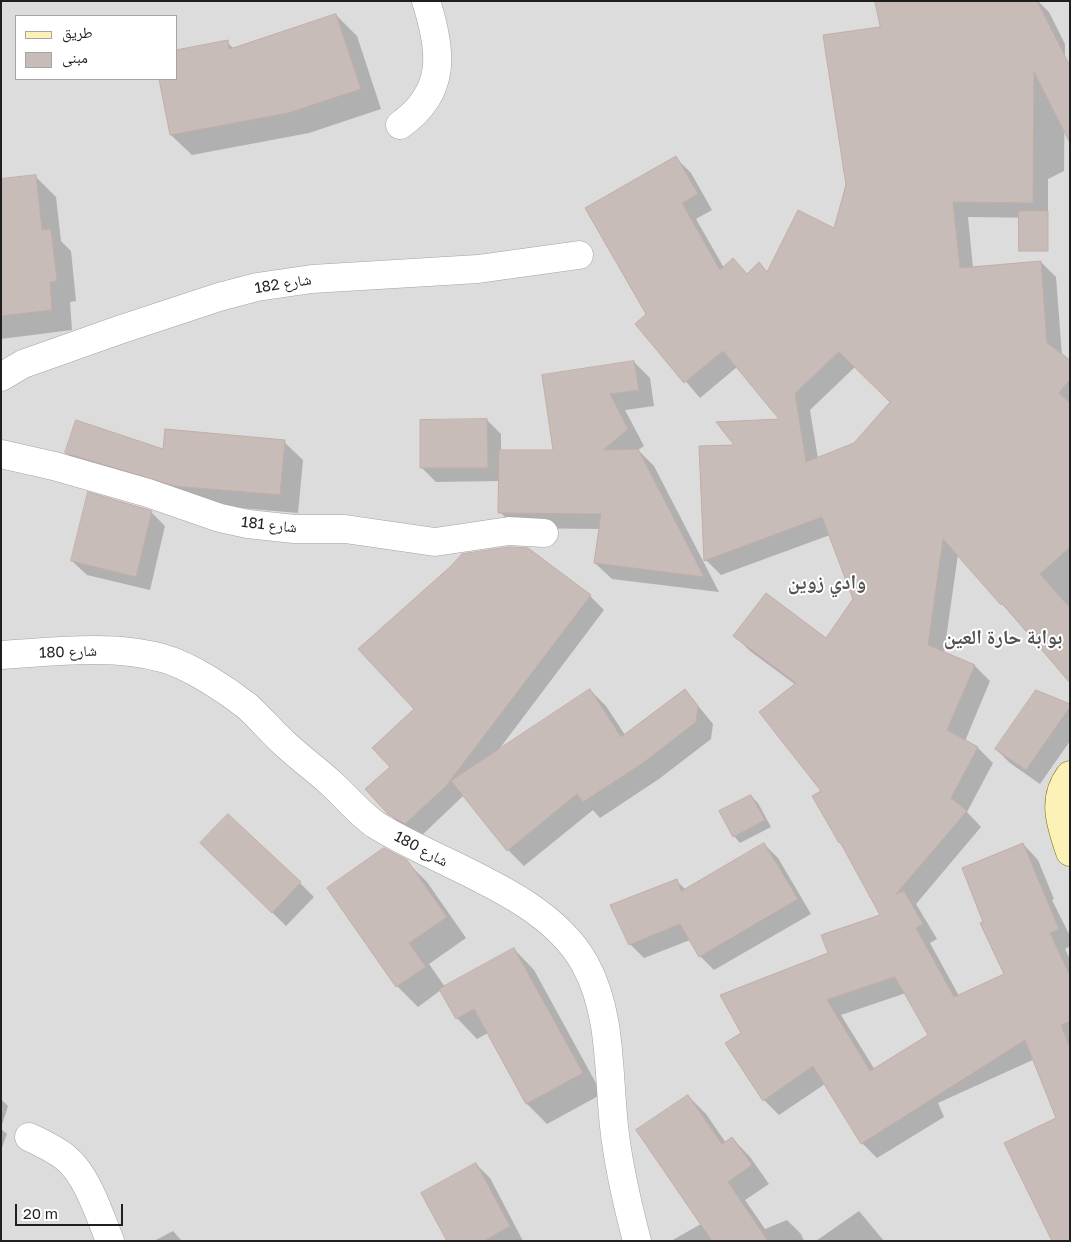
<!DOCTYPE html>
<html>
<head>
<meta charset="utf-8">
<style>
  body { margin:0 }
  #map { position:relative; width:1071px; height:1242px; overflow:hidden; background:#f0eae5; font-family:"Golos Text","Noto Naskh Arabic",sans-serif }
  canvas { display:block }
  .frame { position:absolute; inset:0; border:2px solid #1f1f1f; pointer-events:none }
  .legend { position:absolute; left:15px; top:15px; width:162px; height:65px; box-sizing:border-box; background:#fff; border:1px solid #a5a5a5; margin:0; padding:6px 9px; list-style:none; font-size:15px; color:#1f1f1f }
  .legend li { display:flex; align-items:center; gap:10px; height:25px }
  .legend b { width:25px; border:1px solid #a5a5a5 }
  .scale { position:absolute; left:15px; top:1204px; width:108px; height:22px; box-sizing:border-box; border:2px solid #1f1f1f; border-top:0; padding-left:6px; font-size:15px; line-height:18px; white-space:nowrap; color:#1f1f1f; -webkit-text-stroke:4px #fff; paint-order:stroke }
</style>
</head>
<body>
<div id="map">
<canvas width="1071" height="1242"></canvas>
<div class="frame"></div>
<ul class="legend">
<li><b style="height:6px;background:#fcf2b7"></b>طريق</li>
<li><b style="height:14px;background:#c8bcb8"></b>مبنى</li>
</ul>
<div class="scale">20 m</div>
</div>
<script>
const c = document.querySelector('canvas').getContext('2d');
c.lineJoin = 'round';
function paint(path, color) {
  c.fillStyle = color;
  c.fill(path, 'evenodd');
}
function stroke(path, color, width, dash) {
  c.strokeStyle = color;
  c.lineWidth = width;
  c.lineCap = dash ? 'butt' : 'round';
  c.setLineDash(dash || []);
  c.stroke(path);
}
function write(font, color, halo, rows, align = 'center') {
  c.font = font + ' "Golos Text","Noto Naskh Arabic",sans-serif';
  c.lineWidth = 4;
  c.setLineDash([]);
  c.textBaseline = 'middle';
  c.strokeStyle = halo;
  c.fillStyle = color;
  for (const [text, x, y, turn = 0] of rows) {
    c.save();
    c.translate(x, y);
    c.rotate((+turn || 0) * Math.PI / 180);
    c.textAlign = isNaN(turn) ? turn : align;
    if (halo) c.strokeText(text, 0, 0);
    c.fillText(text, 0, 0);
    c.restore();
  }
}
paint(new Path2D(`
  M1,1H1070V1241H1ZM16,16H176V79H16Z`), '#dddcdc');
paint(new Path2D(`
  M959,1H1038L1049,12L1065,44L1064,171L1048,179V218L968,217L973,268L1041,262L1056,277L1062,355L1070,362V681L958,554L944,653L975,666L990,681L965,741L978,748L993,763L967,812L981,827L916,904L937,939L930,943L959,996L1006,975L984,922L1023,844L1038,860L1054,899L1052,900L1070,936V946L1065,949L1070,959V1043L938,1103L944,1117L877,1158L862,1143L825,1084L779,1115L764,1100L742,1033L829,954L882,916L845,848L840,842L823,791L796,685L750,651L735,636L826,640L854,599L830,535L721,575L706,560L737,446L782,420L737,367L700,398L637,324L648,315L675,157L691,173L712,210L696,219L724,268L748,275L768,273L835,230L882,28ZM855,367L892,402L854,444L818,459L810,410ZM906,993L929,1036L875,1070L841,1015Z
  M336,15L357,36L381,109L309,133L192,155L171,135L161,79H176L227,42L234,49Z
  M35,176L56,197L61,241L71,251L76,301L70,302L72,330L1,339V180Z
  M634,362L650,378L654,406L625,410L644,446L638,450L654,466L719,592L612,579L595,563L600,529L516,528L500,512V481L436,482L422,468L487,420L501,434V451L554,452Z
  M284,442L303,460L298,513L194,504L85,471L66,452L164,451Z
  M151,512L165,526L150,590L87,575L72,561Z
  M527,549L590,596L604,610L497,752L590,690L606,706L625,735L685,690L713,724L711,739L659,779L600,818L593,810L524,866L508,850L464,795L420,837L403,827L389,813L391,767L416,710Z
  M1070,705V741L1040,784L1010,763L996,749Z
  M751,796L758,803L771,827L740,843L734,836Z
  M202,843L300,883L314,897L286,926Z
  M764,844L778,858L811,914L714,970L700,956L690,940L644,958L630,944L676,880L686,890Z
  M406,861L427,882L466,938L429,964L445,987L514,949L534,970L602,1094L547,1124L527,1104L488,1033L477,1039L457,1018L441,990L418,1007L397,986Z
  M688,1096L706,1114L726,1143L732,1138L750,1157L769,1184L745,1200L765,1229L787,1220L801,1234L804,1241H671L701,1224Z
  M1,1099L8,1106L1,1128Z
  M1,1129L7,1134L1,1150Z
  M476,1164L490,1178L523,1241H449Z
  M859,1211L884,1241H816Z
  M173,1231L182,1241H154Z`), '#0003');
const building = new Path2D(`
  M875,1H1037L1070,66V143L1034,72L1033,203L953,202L960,268L1041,261L1047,343L1070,360V379L1059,393L1070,403V547L1040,574L1070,608V683L1002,603L1001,605L943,539L928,645L975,665L947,730L978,747L951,798L967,811L896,894L904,891L923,924L916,928L954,997L1004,974L980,923L983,922L962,868L1023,843L1059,929L1050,933L1070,976V1021L1061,1025L1070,1049V1241H1052L1004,1143L1056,1118L1025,1040L861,1144L813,1066L763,1101L725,1043L741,1033L720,995L828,953L821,935L880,915L840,842L839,843L812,796L821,791L759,712L796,683L733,636L766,593L826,638L853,599L822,517L704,561L699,446L734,445L716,422L779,419L723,351L684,383L635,324L646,314L585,208L676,156L698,194L682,203L720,270L733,258L747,274L759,262L767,272L798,210L834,228L846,185L823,35L880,27ZM839,352L890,402L854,443L806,462L795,394ZM895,977L928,1035L870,1071L827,1000Z
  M336,14L361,89L288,113L170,135L159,79H176V50L228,40L229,49Z
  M36,175L42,230L51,229L57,281L50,282L52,310L1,316V179Z
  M1019,211H1048V251H1019Z
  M634,361L639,390L610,394L628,429L603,450L638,449L704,577L594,563L601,514L498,513L499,450H553L542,375Z
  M487,419L488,468H420V420Z
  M76,420L163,449L165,429L285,440L280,495L175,486L65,453Z
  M88,492L152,511L136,577L71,561Z
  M510,547L528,548L591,595L446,786L405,824L388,814L365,789L390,767L372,748L414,709L358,649L451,566L462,554Z
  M590,689L621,737L685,689L698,706L696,722L643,763L583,802L577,794L507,851L451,781Z
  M1036,690L1070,704V707L1026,770L995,749Z
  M751,795L765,820L733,837L719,811Z
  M228,814L301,882L272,913L200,843Z
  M764,843L798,899L699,957L680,924L629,945L610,905L677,879L681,891Z
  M384,848L407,860L447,917L409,943L426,967L396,987L327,888Z
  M514,948L583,1073L526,1104L474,1009L456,1019L439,989Z
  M688,1095L722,1144L732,1137L752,1165L728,1182L768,1241H712L636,1130Z
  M476,1163L510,1226L484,1241H447L421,1193Z`);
paint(building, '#c8bcb8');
stroke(building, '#c3aea7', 1);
const street = new Path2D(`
  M400,125C447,92 442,51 426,1
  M1,377L23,364L119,330L219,297L257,287L312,279L478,269L579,255
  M1,454L54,466L148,493L220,518L248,524L294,529H345L435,542L509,531L544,533
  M1,655C51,652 113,644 162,658C189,665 225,689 247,706C260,718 272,732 285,744C300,758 318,771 333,785C347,798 361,815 376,825C441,866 547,894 585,964C612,1013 608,1072 614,1126C618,1165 627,1203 637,1241
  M29,1137C42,1143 55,1149 66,1158C87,1175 100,1216 110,1241`);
const secondary = new Path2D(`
  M1070,775C1051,800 1061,825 1070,852`);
stroke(street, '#a3a3a3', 29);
stroke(secondary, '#7d7100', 29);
stroke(street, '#fff', 28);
stroke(secondary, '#fcf2b7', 28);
write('15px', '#1f1f1f', '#fff', [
  ["شارع 182",283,284,-9],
  ["شارع 181",269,525,6],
  ["شارع 180",68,652,-2],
  ["شارع 180",421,849,28]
]);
write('bold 20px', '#525252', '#fff', [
  ["وادي زوين",827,583],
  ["بوابة حارة العين",1003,638]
]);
</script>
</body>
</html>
